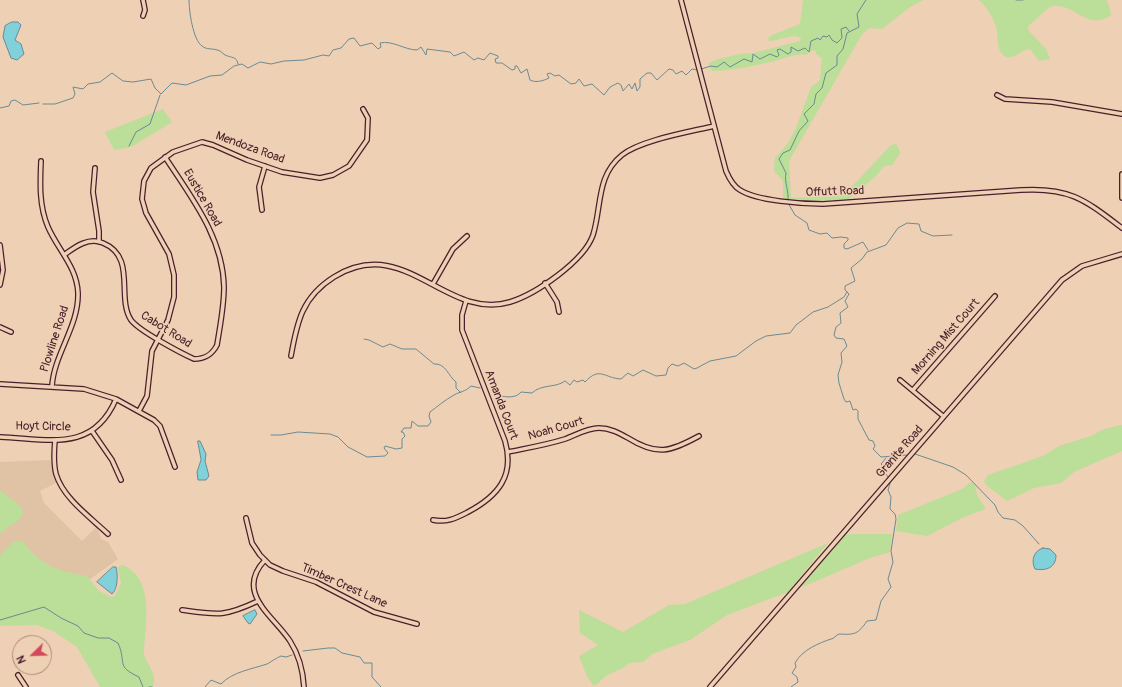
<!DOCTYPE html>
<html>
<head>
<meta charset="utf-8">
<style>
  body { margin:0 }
  #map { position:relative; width:1122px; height:687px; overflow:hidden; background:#eed0b4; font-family:Pangolin,sans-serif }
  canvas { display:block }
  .north { position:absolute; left:12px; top:635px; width:40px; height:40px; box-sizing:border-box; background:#eed0b4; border:1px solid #ac897d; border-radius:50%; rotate:247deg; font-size:11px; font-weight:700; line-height:16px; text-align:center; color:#4a1f2b }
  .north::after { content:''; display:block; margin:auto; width:14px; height:18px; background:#d1495b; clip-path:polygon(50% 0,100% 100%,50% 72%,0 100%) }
</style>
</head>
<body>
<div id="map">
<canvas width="1122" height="687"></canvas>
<div class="north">N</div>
</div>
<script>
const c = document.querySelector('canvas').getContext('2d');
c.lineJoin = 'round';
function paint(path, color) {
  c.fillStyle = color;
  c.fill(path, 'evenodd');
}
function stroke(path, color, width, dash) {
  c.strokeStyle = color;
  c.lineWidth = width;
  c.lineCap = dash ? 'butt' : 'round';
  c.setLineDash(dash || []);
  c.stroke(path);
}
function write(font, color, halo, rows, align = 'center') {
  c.font = font + ' Pangolin,sans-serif';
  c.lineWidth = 3;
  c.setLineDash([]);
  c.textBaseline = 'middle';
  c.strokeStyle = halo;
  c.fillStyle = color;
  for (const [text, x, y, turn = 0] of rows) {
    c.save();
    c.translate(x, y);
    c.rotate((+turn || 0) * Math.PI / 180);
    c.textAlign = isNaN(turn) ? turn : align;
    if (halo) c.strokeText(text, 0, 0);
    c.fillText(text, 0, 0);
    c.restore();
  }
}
paint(new Path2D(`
  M50,460L56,483L40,491L44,503L82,541L96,527L99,532L101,539L108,542L118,559L86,582L0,594V462Z`), '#e0c3a4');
paint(new Path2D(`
  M803,0H923L910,7L882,29L869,28L861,36L789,161L791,198L843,196L891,145L896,144C904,157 896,155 893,165L884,166C873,182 861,186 848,200L810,201L783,198V181L774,171L775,158L788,143L796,128L811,87L820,80L822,58L816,54V51L813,50L806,55C795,53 786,58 775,61C757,65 731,71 712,71L708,64L715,60L740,54L754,53L800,41L801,38C793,33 779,41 769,41L768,38L772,35L800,24Z
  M979,0H1106L1109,5L1111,15C1089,32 1074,3 1053,6C1046,7 1036,21 1029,25L1028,30L1046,49L1050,59L1039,61L1030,49C1023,49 1014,59 1007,57C995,53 999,35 996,26C992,17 986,5 979,0Z
  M163,109L172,122L131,147L114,150L105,132Z
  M1122,425V451L1074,472L1061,483L1034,488L1007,501L986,485L984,481L988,475L1043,456L1059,446L1091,436L1104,429Z
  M971,482L975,485L977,495L986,509L964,517L927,536L896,531L898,515L962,489Z
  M0,490L22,508L23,514L19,520L0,533Z
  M850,534H892L890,552L870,558L800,588L845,535Z
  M14,541L23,542C42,566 58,571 87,576L99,591L111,597L115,596L121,583L118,567L122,565C156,578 145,626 144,654C147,665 158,675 153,687H100L77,647L53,631L37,625L0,626V555Z
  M828,543L788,592L727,615L690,640L652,654L643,662L630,663L623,668L607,675L596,685H593L587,676L579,656L598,645L580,633L579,610L623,632L669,605L685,604Z`), '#bbde98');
const water = new Path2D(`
  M12,22H18L21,25L15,40L21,44L24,54L17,60L11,58L3,37L5,26Z
  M198,441H200L206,454L205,461L209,476L206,480H198L197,472L201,460Z
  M1043,548L1050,549L1056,555C1056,568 1046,571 1035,569C1031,561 1033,551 1043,548Z
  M113,567H116C118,574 118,589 112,594L97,582Z
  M255,610L257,614L250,624L248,623L243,616Z`);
paint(water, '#80d1da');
stroke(water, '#6a8a94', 1);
stroke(new Path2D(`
  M189,0C189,11 193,40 202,46C207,50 211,48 217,50C220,50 222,53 225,55C231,58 237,56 238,64
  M1016,0H1023
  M701,69L711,66L717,67L724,62L730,67L744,59L752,62L753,54L760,59L770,54L777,57L779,55L777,50L780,49L788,54L791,52V47L798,51L805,48L809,52L811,41L818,38L820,40L823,36L827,37L829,35L832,40L837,43L842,38L841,29L846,27L849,31
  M43,104H55L73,98L75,94L73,87L83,89L88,84L100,82L112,73L123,81L133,82L151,79L155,88L161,94L172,83L186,85L210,76L222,75L234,66L242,64L248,68L260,62L271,64L284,61L304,60L323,55L329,56L333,50L341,48L349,39L354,38L360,46L372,43L378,49L381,47L380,43C392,40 405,50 417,50L421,47L426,55L427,49L450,52L454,56L464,52L474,60L478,58L484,60L490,53L498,56V58L495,59L496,63H502L512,70L515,69V66H517L521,73L527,69L530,80C536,83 543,81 549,78L547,74L550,73L555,76L559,75L571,84L576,83L579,79L584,86L592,84L604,95L610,87L618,83L621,85L623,91L629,84L632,89L635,83L637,91L640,87V79L647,73H651L657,80L669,69L673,70L676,74L682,71L686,75L692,69L698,70
  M0,108L9,106L11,101L15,100L23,105L39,103
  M129,146L136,132L150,124L160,95
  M788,200C789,191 784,182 786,173L779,159L783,153L790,150L799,131L808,121L804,114L814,104L816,94L822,88L826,73L837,65V56L843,49L847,33L859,27L857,14L866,0
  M788,203L795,215L807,223L809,230L820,234L827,233L832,238L841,237L848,238V240L844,244V248L847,249L863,242L868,250
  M364,339L369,340L383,347L390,344L402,349H416L434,364C446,363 448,376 456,382V388L461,393
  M494,395C502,396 515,400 521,392L532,393C541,384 556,388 565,381L570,385L574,380L577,382L583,380L585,382C600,366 604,378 621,379L628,373L633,376L643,370L656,376L666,375L668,368L672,364L678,366L684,363L694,369L697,368L710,361L736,356L756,341L766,336L790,333L796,325L813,312L828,307L844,297L847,292
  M271,435H281L298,432L330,434L338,437L348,447L367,457L385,456L388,453L384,448L385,446L396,449L402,448V439L405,436L403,432H401L404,428H411L412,421L418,426H428L431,422L429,416L430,412C438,406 445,400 454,395C461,391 465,392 471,386L480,388
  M915,454L953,467L966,475L995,505L998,512L1003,518L1015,520L1023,526L1039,544
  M907,455L881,457L873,449L875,446L873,441L869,440L858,419V411L856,409L853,410L850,401L846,402L844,399L839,383L838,375L842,362L841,353L847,346L844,339L836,338L834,335L836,327L841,323L840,313L848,307L845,301L849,294L845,290V286L855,281L851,268L862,259L867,252L886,245L898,228L907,223L919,224L921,231L933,236L952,235
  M886,458L881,464L885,468L884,472L889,478
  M0,620L44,607L61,618L78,626L84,633L98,638H109L118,643C127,663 115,666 139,677L143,687
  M303,651L328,648H335L342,653L360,657L364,663H372V677L381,687
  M149,687H152
  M205,687L211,680L221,684C232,672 252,669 267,664C271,662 276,658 281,656L286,657L292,655
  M791,687L798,682L797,677L792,673L796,667L795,663C802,650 819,643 831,639C834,639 836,635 839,634C855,635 858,634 867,621L876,620L881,601L891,587L888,579L893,562L891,551L896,519L895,514L890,509L891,497L888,490L891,480`), '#6a8a94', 1);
const minor = new Path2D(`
  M143,0L145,10L143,16
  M681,0L726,171C729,178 733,186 740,190C757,201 803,204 823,204L1021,190C1070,187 1085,200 1122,228
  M997,95L1005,99L1052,102L1122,114
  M41,161C40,184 39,206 48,227C58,250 77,267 78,293C79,326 54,354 52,386
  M95,168L93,192L99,231V242
  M1122,174V198
  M262,210L259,187L265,166
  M0,245L3,270L0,285
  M64,255C76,246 89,237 103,243C137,257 116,297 131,320C139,331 181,353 194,359C205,359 212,355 217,345C220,326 224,307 224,287C223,237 191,197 165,157
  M545,283L557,302L559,312
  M433,284L453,249L467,236
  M0,327L11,332
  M291,356C297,322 302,297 334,277C405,233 445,321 510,302C536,294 584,261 593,235C602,206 596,176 622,155C641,140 689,132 714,126
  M900,380L943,416
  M0,384L84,389L116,399L154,420L160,426L175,467
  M913,390L995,296
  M139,411L147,396L152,351L168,320L174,297V275L169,254L146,213L142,199L144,181L151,168L173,152L202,142L213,145L247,160L282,172L320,178L333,175L349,166L367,140L368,118L363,109
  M92,431L112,460L121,480
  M0,437C49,439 93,453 116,399
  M55,440C54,451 53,462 56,474C63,498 90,517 108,534
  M508,452C527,448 546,445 565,439C576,435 587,428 599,428C610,428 619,433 628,438C657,456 670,452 699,436
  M246,518L252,543L260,555L270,565L283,571L316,582L374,612L417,624
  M433,520C447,523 456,518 468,512C498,496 515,476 505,441L462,330V315L466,301
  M265,560C234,593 274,616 290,641C299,655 303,670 304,687
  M182,610C218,615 224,617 258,601
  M18,675L26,687
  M710,687L1062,280L1082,266L1122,254`);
stroke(minor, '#4a1f2b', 6);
stroke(minor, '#eed0b4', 3.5);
write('12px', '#4a1f2b', '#eed0b4', [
  ["Mendoza Road",250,148,20],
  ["Offutt Road",835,192,-2],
  ["Eustice Road",202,198,60],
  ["Cabot Road",166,330,32],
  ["Morning Mist Court",946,337,-49],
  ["Plowline Road",55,339,-72],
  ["Amanda Court",501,405,69],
  ["Hoyt Circle",43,427,1],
  ["Noah Court",556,429,-16],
  ["Granite Road",900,452,-49],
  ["Timber Crest Lane",344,586,24]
]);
</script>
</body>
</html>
